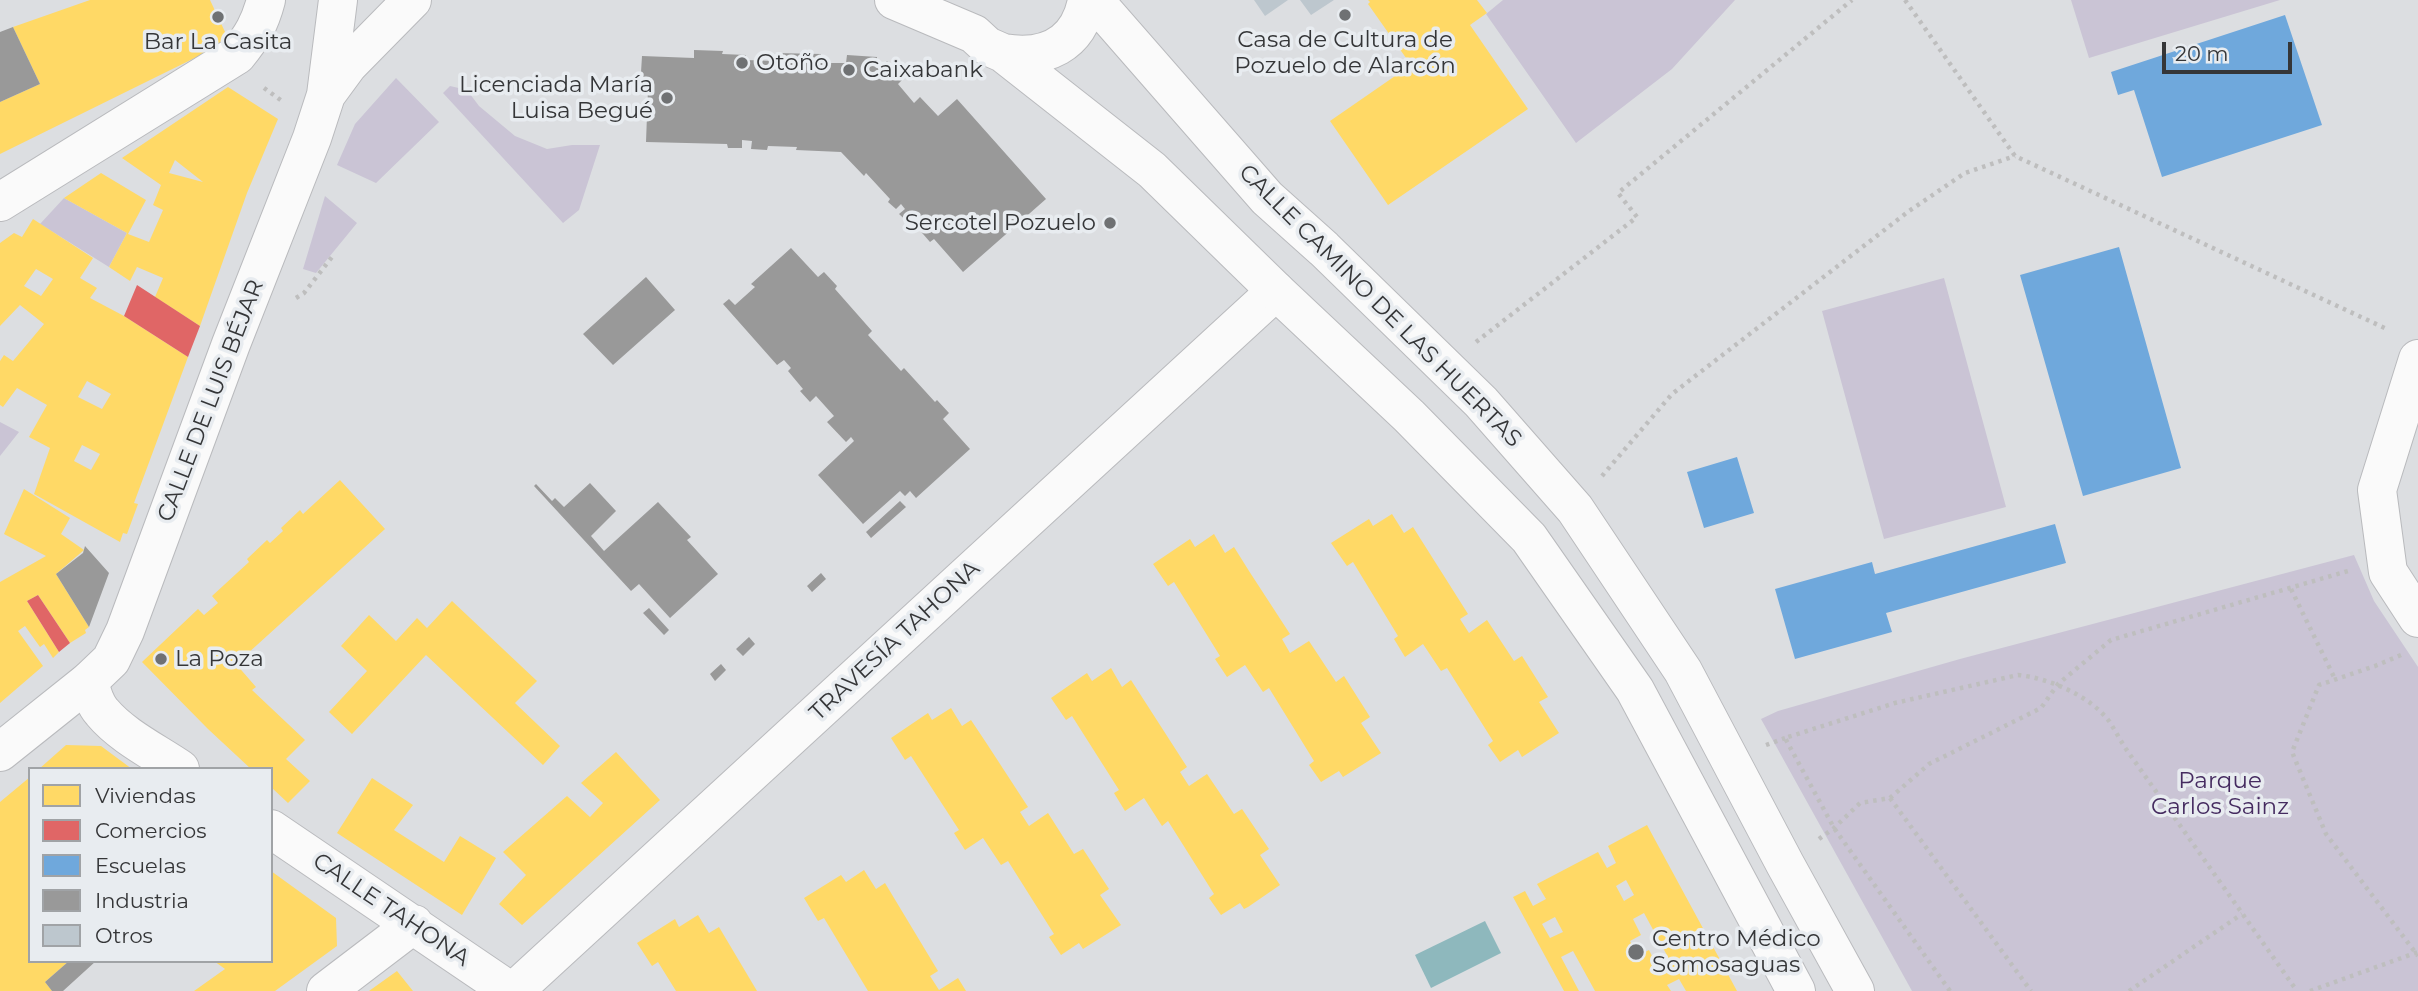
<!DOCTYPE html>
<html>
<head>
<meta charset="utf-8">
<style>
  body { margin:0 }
  #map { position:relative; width:2418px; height:991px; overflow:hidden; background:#dcdee1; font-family:Montserrat,sans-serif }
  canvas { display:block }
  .legend { position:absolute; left:28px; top:767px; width:245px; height:196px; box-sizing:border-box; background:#e8ecf0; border:2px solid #a0a3a6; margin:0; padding:9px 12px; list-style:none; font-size:21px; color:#353638 }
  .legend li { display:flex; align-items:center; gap:14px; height:35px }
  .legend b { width:35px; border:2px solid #a0a3a6 }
  .scale { position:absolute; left:2162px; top:42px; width:130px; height:32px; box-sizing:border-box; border:4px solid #353638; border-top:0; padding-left:9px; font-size:21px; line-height:24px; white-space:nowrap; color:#353638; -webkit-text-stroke:5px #e8ecf0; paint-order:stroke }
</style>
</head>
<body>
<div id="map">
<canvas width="2418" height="991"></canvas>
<ul class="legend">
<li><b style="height:19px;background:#ffd966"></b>Viviendas</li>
<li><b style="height:19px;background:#e06666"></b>Comercios</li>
<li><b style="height:19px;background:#6fa8dc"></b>Escuelas</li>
<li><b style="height:19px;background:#999"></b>Industria</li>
<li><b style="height:19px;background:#bdc7ce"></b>Otros</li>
</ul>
<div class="scale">20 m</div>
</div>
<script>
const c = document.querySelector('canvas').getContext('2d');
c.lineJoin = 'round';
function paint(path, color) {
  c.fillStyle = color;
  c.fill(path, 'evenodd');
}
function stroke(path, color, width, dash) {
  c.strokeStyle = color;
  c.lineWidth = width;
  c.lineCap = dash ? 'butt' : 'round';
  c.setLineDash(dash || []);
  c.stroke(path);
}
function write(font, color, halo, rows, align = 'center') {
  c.font = font + ' Montserrat,sans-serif';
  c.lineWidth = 7;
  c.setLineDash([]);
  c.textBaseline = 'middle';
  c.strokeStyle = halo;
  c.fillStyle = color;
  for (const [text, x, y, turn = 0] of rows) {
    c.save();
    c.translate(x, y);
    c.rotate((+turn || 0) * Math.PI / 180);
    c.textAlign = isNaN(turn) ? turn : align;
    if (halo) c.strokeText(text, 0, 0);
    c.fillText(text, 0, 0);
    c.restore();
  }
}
paint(new Path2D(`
  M1503,0H1735L1672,69L1576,143L1486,14Z
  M2071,0H2280L2089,58Z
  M396,78L439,122L376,183L337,165L355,124Z
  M450,86L467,90L479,106L515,136L547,149L572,145H600L579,210L563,223L443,93Z
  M325,196L357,223L316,273L303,269Z
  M64,198L127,233L109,267L40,224Z
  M1944,278L2006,507L1884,539L1822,311Z
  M0,422L19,432L0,456Z
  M2354,555L2374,601L2418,667V991H1912L1761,719L1778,711L1960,659Z`), '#cac4d5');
paint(new Path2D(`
  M1485,921L1501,953L1431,988L1415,955Z`), '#8eb8bd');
paint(new Path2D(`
  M90,0H210L226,34L217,47L0,154V102L40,84L13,27Z
  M1368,0H1477L1487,13L1470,25L1528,109L1388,205L1330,121L1411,65L1368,4L1370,2Z
  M228,87L278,119L247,193L200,326L155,297L163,278L137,267L130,281L109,267L127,233L64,198L101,173L146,200L128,234L149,242L163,210L153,205L161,185L122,158ZM175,160L203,182L169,173Z
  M33,219L93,258L80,278L97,288L90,298L124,316L188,357L134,503L138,504L127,534L123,533L120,542L34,494L50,448L29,437L47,405L17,388L3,407L0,405V361L4,355L13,361L44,324L20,305L0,326V243L14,233L22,237ZM36,269L53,279L41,296L24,286ZM87,381L111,394L102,409L78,397ZM82,445L100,454L91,470L74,461Z
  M340,480L385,529L236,664L256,687L252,690L305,740L286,759L310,781L288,803L271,787V769H251L208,729L142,662L198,609L204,615L218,603L212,596L249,562L247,559L267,540L270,543L283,531L281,528L300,510L303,514Z
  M24,489L70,518L61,534L84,550L56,574L89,627L85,630L86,633L70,643L38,595L27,601L59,652L53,658L44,644L40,647L25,626L18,631L43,666L0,703V582L46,556L4,534Z
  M1392,514L1404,533L1413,527L1468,614L1460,619L1469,633L1487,620L1514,661L1522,656L1548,697L1539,702L1559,733L1522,757L1518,750L1500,762L1488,745L1493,741L1447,668L1441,671L1423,644L1405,657L1394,639L1398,636L1353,562L1347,566L1331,543L1369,519L1373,526Z
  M1214,534L1225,553L1234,547L1249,571L1290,634L1282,639L1290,653L1309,641L1336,682L1344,676L1370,717L1361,723L1381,753L1343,777L1339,771L1321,782L1309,765L1314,761L1269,688L1263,692L1245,665L1227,677L1215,659L1220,656L1174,582L1168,586L1153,564L1190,539L1195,547Z
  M452,601L537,681L515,703L560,746L543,765L426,655L352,734L329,712L367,671L341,646L369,615L396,641L417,618L427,628Z
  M1111,668L1122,687L1131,680L1187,767L1180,772L1189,786L1207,774L1234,814L1242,809L1269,849L1260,855L1280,885L1248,907L1244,909L1240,903L1221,915L1209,898L1214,894L1168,821L1162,826L1144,798L1125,811L1114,793L1119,790L1072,716L1066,720L1051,698L1087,673L1092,681Z
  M951,708L962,726L971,720L987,744L1028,807L1020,812L1029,826L1048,813L1074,854L1083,849L1109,889L1100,895L1121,925L1083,949L1079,943L1061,955L1049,937L1054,934L1008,861L1001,865L983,838L965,850L954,833L959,830L911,756L905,760L891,738L925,715L928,713L932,720Z
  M66,745L101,746L132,769H39Z
  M616,752L660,800L522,925L499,904L526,875L503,852L567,796L590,817L603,803L581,783Z
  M30,777V961H69L45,982L52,991H0V802Z
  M372,778L413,805L394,830L444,862L460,836L496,858L462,915L337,833Z
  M1647,825L1737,991H1686L1679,979L1667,985L1671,991H1595L1573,951L1561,957L1579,991H1564L1513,897L1525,891L1533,906L1546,899L1537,884L1598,852L1607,868L1616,863L1608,846ZM1626,880L1634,895L1624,901L1616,886ZM1644,913L1669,959L1657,966L1649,950L1637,956L1630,941L1641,935L1633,919ZM1555,917L1563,932L1550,938L1542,924Z
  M864,870L876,889L885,883L938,971L930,976L939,990L958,978L966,991H868L824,918L818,921L804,898L841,875L846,882Z
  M271,871L336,918L337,946L275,991H194L225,969L214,961H271Z
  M698,915L709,933L719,927L757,991H676L658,962L652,966L637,943L675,919L679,927Z
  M397,971L413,991H369Z`), '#ffd966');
paint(new Path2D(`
  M137,285L200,326L188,357L124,316Z
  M38,595L70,643L59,652L27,601Z`), '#e06666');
paint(new Path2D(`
  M2285,15L2322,125L2162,177L2134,90L2118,95L2111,72Z
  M2119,247L2181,468L2083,496L2020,275Z
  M1737,457L1754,513L1704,528L1687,472Z
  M2055,524L2066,563L1886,613L1892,632L1795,659L1775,589L1872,562L1875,574Z`), '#6fa8dc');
paint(new Path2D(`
  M13,27L40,84L0,102V32Z
  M694,50L723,51L722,54L746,55V60L774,61L775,53L821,54L820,63H846L847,55L877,57V65L881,67L887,61L903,79L898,84L914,103L920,97L938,116L957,99L1046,199L963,272L934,239L930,242L916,226L914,228L899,214L905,209L901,204L896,209L888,202L890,199L866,173L864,176L841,152L796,150L797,147L768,146L767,150L751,149L752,141L742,140V148H728L727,144L646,142L648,89H640L642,56L694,58Z
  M791,248L818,277L824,272L837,286L835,289L872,331L868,335L901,371L904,368L935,402L937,400L949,413L943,419L970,449L916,498L910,491L905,496L900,491L863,524L818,475L854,441L851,437L846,442L827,422L834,416L816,396L810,402L800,391L803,389L788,371L791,368L784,360L777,365L723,304L729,299L735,305L755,287L751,284Z
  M646,277L675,310L613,365L583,334Z
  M590,483L616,511L591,536L604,551L658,502L691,537L687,540L718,574L670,618L639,584L631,591L534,486L536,484L552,501L555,498L564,507Z
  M900,501L906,507L871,538L866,532Z
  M85,546L109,573L89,627L56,574L83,553Z
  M821,573L826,579L812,592L807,586Z
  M649,608L669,630L664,635L643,613Z
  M749,637L755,644L743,656L736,649Z
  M721,664L726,670L715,681L710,674Z
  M69,961H96L63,991H52L45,982Z`), '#999');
paint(new Path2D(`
  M1254,0H1288L1265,16Z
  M1300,0H1334L1311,15Z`), '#bdc7ce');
const street = new Path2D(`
  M2418,359L2377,490L2388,572L2418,618
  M89,681C92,693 94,703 102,712C122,736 155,752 180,769
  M271,829L510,991
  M326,991L414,924
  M514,991L1276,291`);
const secondary = new Path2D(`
  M894,0L974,34L987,46L1003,53L1152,170L1276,291L1409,416L1529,538L1635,690L1796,991
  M1094,0L1267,198L1324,249L1481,402L1575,509L1683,671L1785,864L1855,991
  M1003,53C1045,60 1079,45 1087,0
  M326,95L348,65L412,0
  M0,202L237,55C252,37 260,23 266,0
  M0,752L89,681L111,660L125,631L231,344L312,138L326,95L338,0`);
stroke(street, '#b9babd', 40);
stroke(secondary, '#b9babd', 40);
stroke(new Path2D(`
  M1905,0L2015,156L2389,330
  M264,88L282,101
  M296,298L304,293L332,257
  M1476,342L1637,217L1618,193L1852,0
  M1602,476L1672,394L1909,211L1965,173L2015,156
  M2291,589L2335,679
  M2401,655L2375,666L2319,685L2292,752L2326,834L2418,956
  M1766,745L1785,738
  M1890,798L2031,991
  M1819,839L1834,828L1860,803L1890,798L1929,764L2041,708L2058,684L2111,640L2348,571
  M1950,991L1834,828L1785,738L1895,703L2018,675C2049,678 2090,696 2109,721C2115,730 2120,740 2126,749L2297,991
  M2129,991L2242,914
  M2310,991L2418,952`), '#bebebe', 4.5, [3.5, 5]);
stroke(street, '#fafafa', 38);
stroke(secondary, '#fafafa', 38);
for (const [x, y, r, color] of [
  [1345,15,7,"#6f7173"],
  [218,17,7,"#6f7173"],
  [742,63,7,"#6f7173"],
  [849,70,7,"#6f7173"],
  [667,98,7,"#6f7173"],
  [1110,223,7,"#6f7173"],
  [161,659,7,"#6f7173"],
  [1636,952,9,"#6f7173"]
]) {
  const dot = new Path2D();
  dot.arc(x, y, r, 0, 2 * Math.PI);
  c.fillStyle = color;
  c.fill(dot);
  stroke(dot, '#e8ecf0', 2.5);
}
write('23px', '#353638', '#e8ecf0', [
  ["Casa de Cultura de",1345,40,"center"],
  ["Pozuelo de Alarcón",1345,66,"center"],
  ["Bar La Casita",218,42,"center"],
  ["Otoño",756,63],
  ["Caixabank",863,70],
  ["Licenciada María",653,85,"right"],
  ["Luisa Begué",653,111,"right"],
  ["Sercotel Pozuelo",1096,223,"right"],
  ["La Poza",175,659],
  ["Centro Médico",1652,939],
  ["Somosaguas",1652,965]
], 'left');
write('23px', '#353638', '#e8ecf0', [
  ["CALLE CAMINO DE LAS HUERTAS",1380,306,45],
  ["CALLE DE LUIS BÉJAR",211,401,-69],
  ["TRAVESÍA TAHONA",895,641,-43],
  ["CALLE TAHONA",391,910,34]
]);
write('23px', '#452b60', '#e8ecf0', [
  ["Parque",2220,781],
  ["Carlos Sainz",2220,807]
]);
</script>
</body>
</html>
